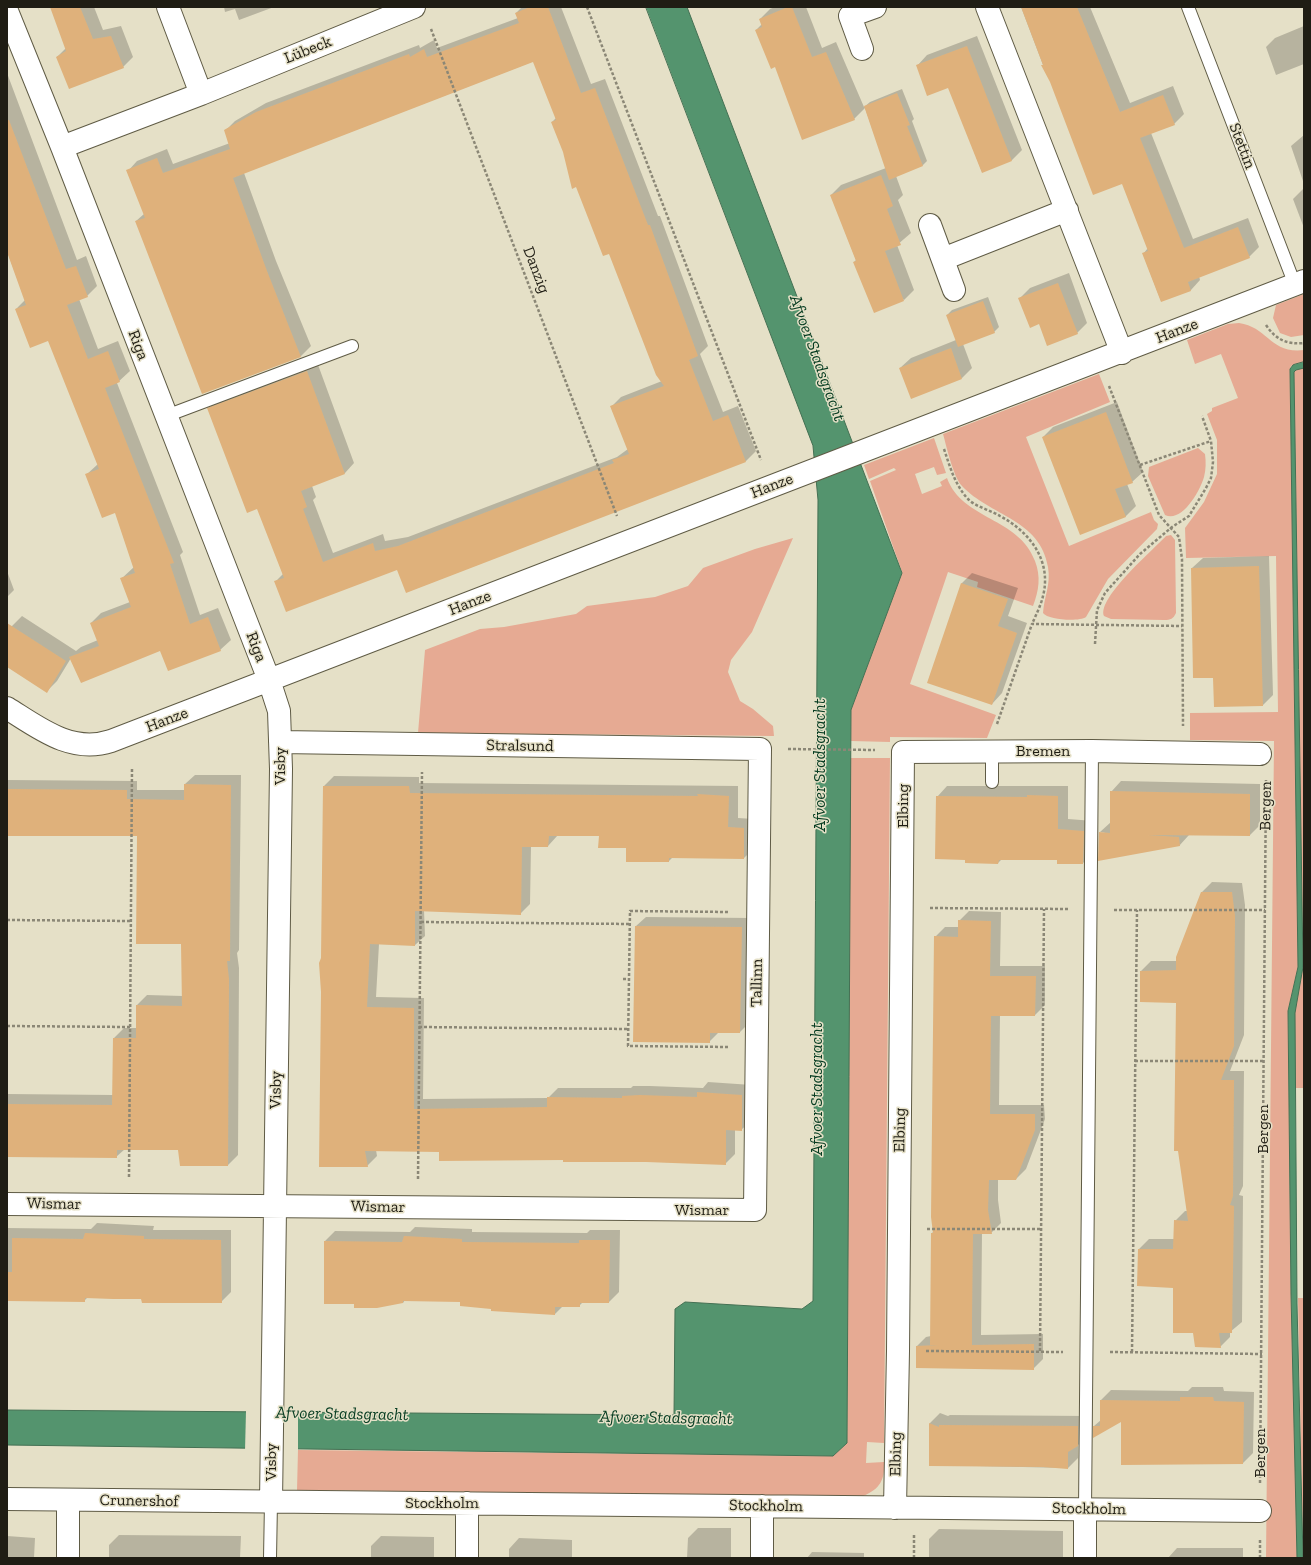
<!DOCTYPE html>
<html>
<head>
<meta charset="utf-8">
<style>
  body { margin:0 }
  #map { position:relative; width:1311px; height:1565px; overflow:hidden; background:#e5e0c7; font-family:"Zilla Slab",serif }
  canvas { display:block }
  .frame { position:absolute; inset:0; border:8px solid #1f1d14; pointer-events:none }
</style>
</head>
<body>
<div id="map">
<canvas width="1311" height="1565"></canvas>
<div class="frame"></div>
</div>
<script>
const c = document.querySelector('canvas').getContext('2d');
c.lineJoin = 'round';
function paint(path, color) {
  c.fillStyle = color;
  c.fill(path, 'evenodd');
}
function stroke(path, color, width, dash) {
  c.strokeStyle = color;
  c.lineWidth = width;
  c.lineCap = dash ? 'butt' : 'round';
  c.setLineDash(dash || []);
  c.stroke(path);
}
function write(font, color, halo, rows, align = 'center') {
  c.font = font + ' "Zilla Slab",serif';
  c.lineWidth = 3;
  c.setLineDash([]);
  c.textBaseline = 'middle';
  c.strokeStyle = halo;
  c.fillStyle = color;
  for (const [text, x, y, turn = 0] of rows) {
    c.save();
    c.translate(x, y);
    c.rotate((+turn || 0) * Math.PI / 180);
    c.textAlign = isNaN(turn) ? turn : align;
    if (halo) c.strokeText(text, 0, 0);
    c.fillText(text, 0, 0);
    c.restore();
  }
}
paint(new Path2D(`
  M1304,294V335L1291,337L1280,333L1273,318L1276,305Z
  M1239,323C1268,327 1270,354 1304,350V362L1291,366L1290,369L1298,967L1288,1011L1291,1294L1297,1558H1266L1274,741L1190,740V713L1278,712L1276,556L1186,558L1185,528L1204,502L1217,474V440L1207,414L1212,411V408L1238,398L1221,354L1195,364L1187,340L1228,324Z
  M1304,368V1088H1295V1005L1303,967L1294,372L1295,370Z
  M1099,374L1110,402L1026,437L1069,546L1151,512L1154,520L1158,524L1157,529L1108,579L1086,617C1079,622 1048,620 1043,613C1044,596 1051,585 1048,567C1040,519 990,516 962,486C953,476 947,448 943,434Z
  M934,438L946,473L937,475L934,467L915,474L922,494L942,486L940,482L947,478C962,520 1019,517 1035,561C1041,577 1039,590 1033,606L977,587L978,582L948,572L910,684L996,715L987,738L890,737V742L851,741V710L902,572L870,481L896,470L894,468L869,479L864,465Z
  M1198,448L1205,454C1206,462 1206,469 1204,477C1200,491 1182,523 1165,515L1148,476L1149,467Z
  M1171,535L1175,540L1176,613C1173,619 1171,620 1164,620L1111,619L1104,616C1097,598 1153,550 1166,536Z
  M793,538L752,632L731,660L728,672L740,701L753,709L773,726L774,736L418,733L425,650L480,629L504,627L576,614L587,606L655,597L688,586L703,568L755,549Z
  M850,758H890L884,1443L867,1442L866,1463L884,1462C885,1480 880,1489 863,1496L297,1490L298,1450L833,1456L847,1443Z
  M1298,1298H1304V1558H1303Z`), '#e6aa93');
const water = new Path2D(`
  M646,7H687L902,573L851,710L847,1443L833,1456L7,1445V1410L674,1415L675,1309L685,1302L802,1309L813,1301L818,500L813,446Z
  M1304,362V368L1296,370L1294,372L1303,967L1295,1013L1297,1304L1303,1558H1297L1291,1294L1288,1011L1298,967L1290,369L1293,365Z`);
paint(water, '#54946e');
stroke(water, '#447053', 1);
paint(new Path2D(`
  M246,1411H298V1451H245Z`), '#e5e0c7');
paint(new Path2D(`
  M51,7H94L103,30L121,26L133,57L123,67L57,57L66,48Z
  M224,7H274L239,20L235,9L225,12Z
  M522,7H561L591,84L605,79L658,216H660L708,346L700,354L723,412L738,406L756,451L746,461L407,592L398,569L275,582L283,574L258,508L208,409L218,399L317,362L354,463L345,473L312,486L316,497L313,500L333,553L383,534L385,541L408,537L617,457L628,449L611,407L621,397L662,381L610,253L577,186L552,122L556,118L534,61L244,173L276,261L311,346L301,356L203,393L136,221L144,214L128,171L137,161L167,149L173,164L230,143L225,131L235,121L266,103L419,45L420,48L434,40L437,48L518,18L516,13Z
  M775,7H806L822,48L836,42L864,107L870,102L902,89L914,119L912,121L927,161L923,165L896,176L903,195L898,200L911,233L897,245L914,290L904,300L854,262L856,260L831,195L841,185L886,168L865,108L854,119L776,66L756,30L762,24L760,19L770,9Z
  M1021,7H1090L1130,103L1173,86L1184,114L1174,124L1151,133L1193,239L1248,218L1259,247L1249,257L1199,276L1200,280L1191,290L1161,301L1143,254L1148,248L1123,183L1043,65Z
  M1304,26V64L1276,75L1266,47L1275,38Z
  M977,36L1022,150L1012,160L982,172L949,87L917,66L927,55Z
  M7,73L77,260L86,256L97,286L87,296L79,299L98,349L118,341L130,371L117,383L183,552L180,555L200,615L218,608L231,640L220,650H161L71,658L57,681L47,691L7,665V633L12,626L22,616L76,651L81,647L98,640L91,623L101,613L130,602L121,579L134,567L116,512L86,475L98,464L49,340L16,309L25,300L7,251Z
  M1304,135V184L1291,146Z
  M1304,188V228L1293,199Z
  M1069,273L1087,323L1077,333L1039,323L1019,299L1030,288Z
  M988,297L999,327L994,332L963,344L972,368L962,378L900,368L911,358L956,340L947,315L952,310Z
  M1117,402L1143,472L1132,482L1127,484L1136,506L1125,517L1043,437L1053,427Z
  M1269,556L1273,695L1263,705L1214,677L1192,568L1203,558Z
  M7,571L14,590L7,597Z
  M972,573L1018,588L1008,616L1027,623L1002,693L992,704L928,682L962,583Z
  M195,775H241L239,950L237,953L239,968L238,1155L228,1165L179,1149H125L116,1157L7,1156V1094L113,1095L114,1038L124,1028H137V1005L147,995L183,996L182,943L138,835L7,834V780L137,781V790H185V784Z
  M334,776L419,777V783L738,786V818L754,819V848L744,858L673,857L669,861L627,847L600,835H558L548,846H531L530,904L520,914L424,910L425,936L415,945L379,944L376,997L424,998L423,1099L548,1098L558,1088H631L633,1086H650L703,1088L708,1082L752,1085L751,1121L741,1130H735V1154L725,1164L564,1159L440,1151L376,1150L377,1156L367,1166L322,958L324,786Z
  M1121,781L1260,784V825L1250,835H1189L1179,846L1100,832L1111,822V792Z
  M947,786H1068V819L1094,821L1093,853L1083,863H1058V859H1002L998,863L966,859L937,797Z
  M1212,882L1242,883L1245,905L1244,1035L1230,1071H1244L1243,1186L1239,1195L1243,1196L1242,1322L1230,1332V1337L1220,1347L1194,1332L1174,1287L1139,1249L1149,1239H1174L1175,1221L1185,1211H1187L1177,1002L1141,971L1151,961H1177L1202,892Z
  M969,911L1001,912L1000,966H1045V1005L1035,1015H1000L999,1105H1044L1045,1119L1026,1169L1016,1179H998V1200L1001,1223L991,1233H982L981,1335L1043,1334V1359L1033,1369L917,1346L926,1337L931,1336L932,1233L934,1231L935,937L945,927H959V921Z
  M646,917L751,918L749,1023L740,1032L718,1033L709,1042L636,926Z
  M97,1223L154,1226L153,1230H231V1292L221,1302L88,1297L84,1301H7V1228L91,1229Z
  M415,1227L472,1229V1232L587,1233L590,1230H620L619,1292L609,1302H583L579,1306H563L555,1314L492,1308L461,1301L405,1300L403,1303H355L325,1241L335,1231L410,1232Z
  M1192,1387H1223L1224,1391L1254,1392L1253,1453L1243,1463L1122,1420L1094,1436V1426L1101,1420V1400L1111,1390L1188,1391Z
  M940,1413L948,1416L950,1415L1088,1416V1435L1078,1445V1458L1068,1468L930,1465V1423Z
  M698,1528H731V1558H687L688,1538Z
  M939,1529L1063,1531V1558H929V1539Z
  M119,1535L241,1536L240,1558H109V1545Z
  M7,1536L35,1538L34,1558H7Z
  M381,1536L434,1537V1558H371V1546Z
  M519,1538L572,1540V1558H509V1549Z
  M1177,1548H1243V1558H1168Z
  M812,1552L864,1553V1558H807Z`), '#0003');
paint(new Path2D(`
  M50,7H80L93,39L111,36L124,68L69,89L56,57L66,51Z
  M530,7H548L581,93L595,88L648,225H650L698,356L689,360L713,421L728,415L746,462L406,593L397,570L286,612L274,581L284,578L257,509L247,513L207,408L307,371L345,474L301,491L307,507L303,509L323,562L373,543L375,551L398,546L614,463L612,460L629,454L610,406L664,386L656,375L609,254L603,256L576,187L572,189L563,152L551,122L556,120L533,62L233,178L267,271L301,357L202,394L135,221L145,218L126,170L157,158L163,173L230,149L224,130L256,112L409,54L410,57L424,49L427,57L519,23L515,13Z
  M788,7H792L812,57L826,52L855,120L802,140L775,67L771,69L755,30L762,27L759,19Z
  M1021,7H1077L1120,112L1163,95L1175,125L1140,138L1184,248L1238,227L1250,258L1188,282L1191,291L1161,302L1142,253L1148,251L1122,184L1093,195L1050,82L1041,65H1043Z
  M967,46L1012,161L982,173L948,88L927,96L916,65Z
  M897,93L910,125L907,126L923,166L889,180L864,106Z
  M7,120H9L66,269L76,266L88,297L67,305L88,359L108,351L120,382L105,388L174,563L170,564L190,624L208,617L221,651L168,671L160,651L81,683L69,657L99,646L90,623L131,607L120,578L135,573L115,513L102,518L85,474L99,469L48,341L30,348L15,309L26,305L7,252Z
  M881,175L893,206L887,209L901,245L885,251L904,301L874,313L853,262L856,261L830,195Z
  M1058,283L1078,334L1047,346L1039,324L1030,328L1018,298Z
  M983,301L995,333L958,347L946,315Z
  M951,348L962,379L911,399L899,368Z
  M1106,412L1133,483L1115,489L1126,517L1080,535L1042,437Z
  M1259,566L1263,706L1214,707L1213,678H1193L1191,568Z
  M961,583L1008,599L998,626L1017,633L992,705L927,683Z
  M7,623L66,661L47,693L7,667Z
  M184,784L231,785L230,961H227L229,979L228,1166H180L178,1150H117V1158L7,1157V1104L112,1105L113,1038H136V1005L182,1006L181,944H136L137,836H7V789L127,790V799L184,800Z
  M323,786H409L410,793L698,796L697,794L729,796L728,827L744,828V859L669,858V862H626V848H598L599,836H549L548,847H522L521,915L415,911V946L370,944L367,1007L414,1008V1109L547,1107V1097L622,1098V1096L640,1095L697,1097V1092L742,1095V1131L726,1130V1165L646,1162H563V1160L439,1161V1152L365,1151L368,1167H319L321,992L319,963L321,958Z
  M1110,791L1250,794V836L1148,835L1179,837L1180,846L1098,861L1099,832L1110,833Z
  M1027,795L1058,796V829L1084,831L1083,864H1057V860H999L998,864L965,863V860L935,859L936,796L1027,797Z
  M1201,892H1232L1235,916L1234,1046L1221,1080H1234L1233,1196L1230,1205L1234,1206L1232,1333H1219L1221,1348L1195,1347L1193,1333H1173V1288L1137,1286L1138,1249H1173L1174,1220L1188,1221L1178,1151H1174L1176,1003L1140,1002V971L1176,970V957Z
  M958,920L991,921L990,976H1036L1035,1016H991L990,1114H1035V1130L1016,1180H989L988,1210L992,1234H973L972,1317V1345L1034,1344V1370L916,1368V1346L939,1345H930L931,1233H933L931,1217L934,936L958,937Z
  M635,926L742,927L740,1033H710V1043L633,1042Z
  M85,1233L144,1236V1239L221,1240L222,1303H142L141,1299H113L85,1298V1302L7,1301V1272H12V1238L83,1239Z
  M404,1236L462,1239V1242L579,1243V1240H610L609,1303H580V1307H555V1315L491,1311V1309L460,1306V1302L403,1301V1303L377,1308H354V1304H324V1241L402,1242Z
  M1180,1397H1213L1214,1401L1244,1402L1243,1464L1121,1465V1422L1093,1438V1426H1100V1400L1180,1401Z
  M929,1423L939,1427V1425L1078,1426V1446L1068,1452V1469L1043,1467L929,1466Z`), '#dfb17b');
const service = new Path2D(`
  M1188,7L1295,285
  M166,416L352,346
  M992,782V751
  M1085,1509L1092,751
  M270,1558L271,1502`);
const minor = new Path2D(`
  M168,7L201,94
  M987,7L1122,353
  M7,11L62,147L269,680L279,711L281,769L271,1502
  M862,49L850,16L875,7
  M62,147L201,94L414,7
  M930,225L954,290
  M943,259L1067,210
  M7,708C39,728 71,754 111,741L1304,281
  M7,1204L755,1210L760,749L280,742
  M7,1499L1260,1511
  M895,1508L898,1351L903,752L1092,751L1260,754
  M68,1558V1500
  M467,1558V1503
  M762,1558V1506
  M1085,1558V1509`);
stroke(service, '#5f5b45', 14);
stroke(minor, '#5f5b45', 24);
stroke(new Path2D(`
  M587,7L761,460
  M431,29L617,516
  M1266,325C1275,339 1287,345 1304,343
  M1109,386L1159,515L1179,537L1182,559L1183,726
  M944,449C950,467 955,485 968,499C976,507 990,510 1000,516C1030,532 1052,561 1043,596C1041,605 1036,615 1032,624
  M1140,465L1211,441
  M1095,644L1097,610L1105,593L1140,554L1172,527L1189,516L1206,488L1211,478L1213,462L1211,441L1202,416
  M997,724L1032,624L1182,626
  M788,749L875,750
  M930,908L1069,909
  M1114,910H1265
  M7,920L131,921
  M421,922L630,924
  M623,979H628
  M7,1026L130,1027
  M419,1027L628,1029
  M728,1047L628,1046L630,911L730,912
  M1135,1061H1264
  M129,1177L132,769
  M418,1179L422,772
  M927,1229H1041
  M926,1351L1063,1352
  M1040,1351L1044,909
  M1110,1352L1262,1354
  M1132,1352L1137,910
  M1260,1483L1266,780
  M914,1558V1535
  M1260,1558V1538`), '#8b8776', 2.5, [3, 2]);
stroke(service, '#fff', 12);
stroke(minor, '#fff', 22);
write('16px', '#1f1d14', '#e5e0c7', [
  ["Lübeck",308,50,-22],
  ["Stettin",1242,146,69],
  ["Danzig",536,270,69],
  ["Hanze",1177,331,-21],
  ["Riga",138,345,69],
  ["Hanze",772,486,-21],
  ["Hanze",470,603,-21],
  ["Riga",256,647,69],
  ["Hanze",167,720,-21],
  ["Stralsund",520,746,1],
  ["Bremen",1043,751],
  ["Visby",280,766,-90],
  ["Elbing",903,806,-90],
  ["Bergen",1266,806,-89],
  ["Tallinn",757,983,-89],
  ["Visby",276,1090,-89],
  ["Bergen",1263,1129,-90],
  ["Elbing",900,1130,-89],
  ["Wismar",54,1204,1],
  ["Wismar",378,1207,1],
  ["Wismar",702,1210],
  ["Bergen",1260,1453,-90],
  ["Elbing",896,1454,-89],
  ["Visby",271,1462,-90],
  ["Crunershof",139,1501,1],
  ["Stockholm",442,1503],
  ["Stockholm",766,1506,1],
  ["Stockholm",1089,1509,1]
]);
write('italic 17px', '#063c21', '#e5e0c7', [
  ["Afvoer Stadsgracht",817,358,70],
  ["Afvoer Stadsgracht",820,765,-90],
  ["Afvoer Stadsgracht",817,1089,-90],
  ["Afvoer Stadsgracht",342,1414,1],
  ["Afvoer Stadsgracht",666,1418,1]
]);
</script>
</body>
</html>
